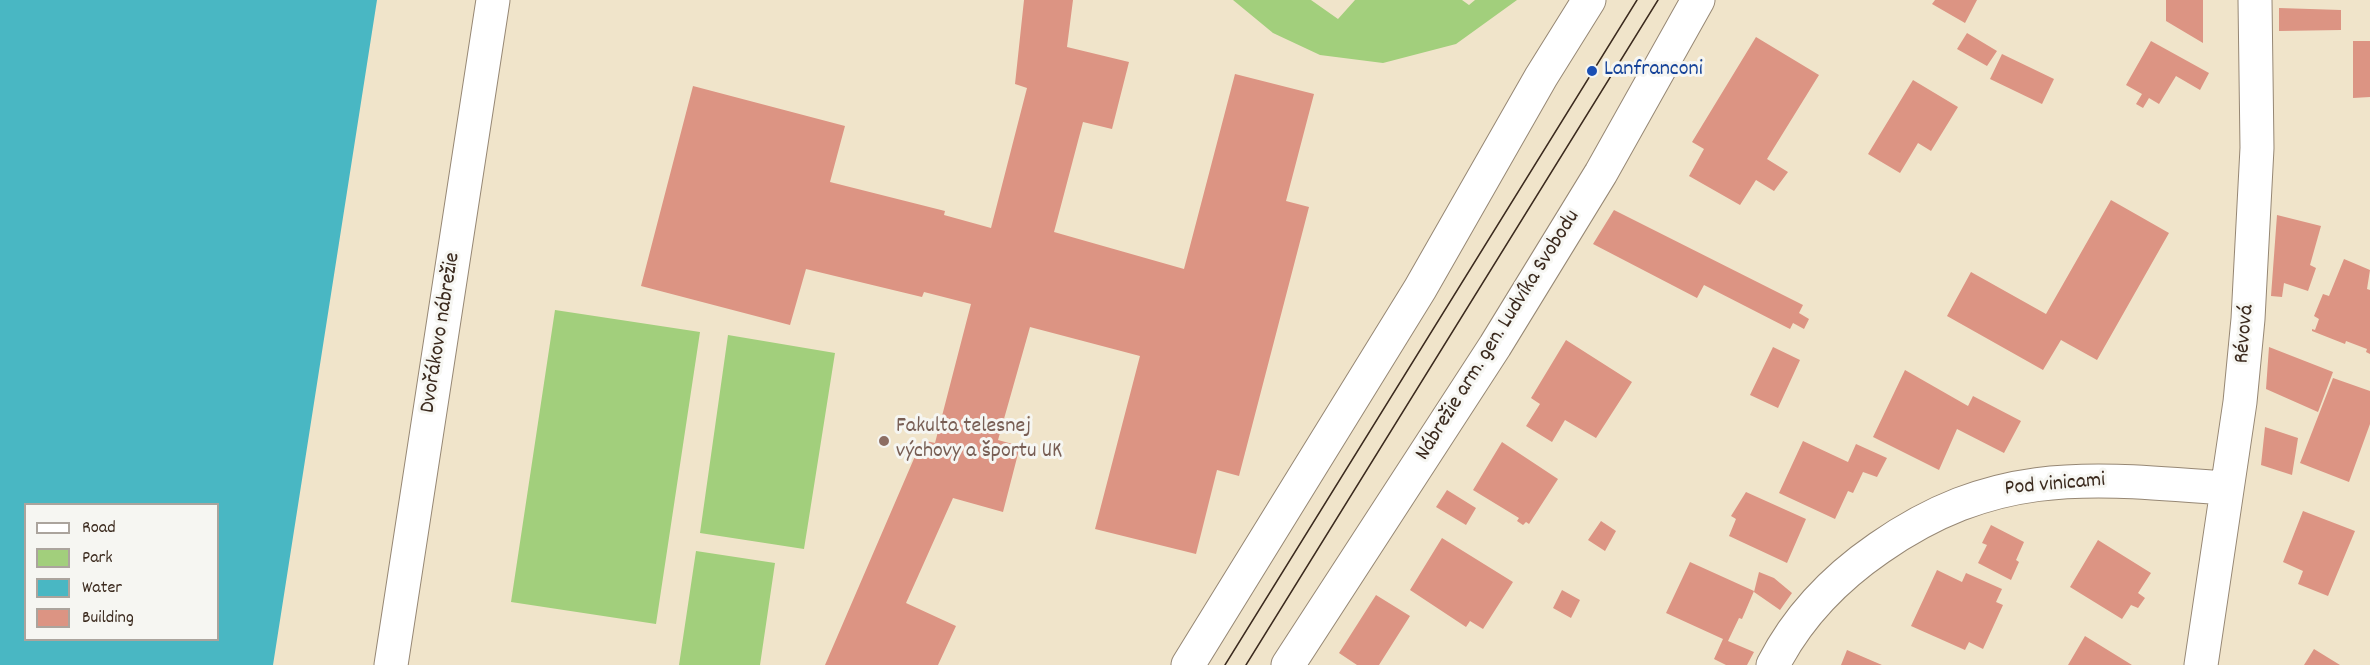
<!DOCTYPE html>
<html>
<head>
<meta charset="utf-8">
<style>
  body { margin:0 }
  #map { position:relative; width:2370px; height:665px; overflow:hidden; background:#f0e4ca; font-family:Dekko,sans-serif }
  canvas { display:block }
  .legend { position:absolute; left:24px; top:503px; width:195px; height:138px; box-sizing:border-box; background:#f6f6f2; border:2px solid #aba49d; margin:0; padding:8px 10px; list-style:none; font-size:18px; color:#3b2a1e }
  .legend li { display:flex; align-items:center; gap:12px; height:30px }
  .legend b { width:30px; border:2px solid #aba49d }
</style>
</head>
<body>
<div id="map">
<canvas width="2370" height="665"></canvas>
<ul class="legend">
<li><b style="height:8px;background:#fff"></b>Road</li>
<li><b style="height:16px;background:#a2cf7c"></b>Park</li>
<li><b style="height:16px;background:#49b7c3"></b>Water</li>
<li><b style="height:16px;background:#dc9483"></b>Building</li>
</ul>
</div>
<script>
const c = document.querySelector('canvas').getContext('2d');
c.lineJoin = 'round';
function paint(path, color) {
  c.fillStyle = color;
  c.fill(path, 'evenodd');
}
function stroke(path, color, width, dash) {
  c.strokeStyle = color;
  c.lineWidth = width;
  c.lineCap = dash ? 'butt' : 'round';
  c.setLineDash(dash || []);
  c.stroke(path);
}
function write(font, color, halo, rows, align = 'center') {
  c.font = font + ' Dekko,sans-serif';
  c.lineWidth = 6;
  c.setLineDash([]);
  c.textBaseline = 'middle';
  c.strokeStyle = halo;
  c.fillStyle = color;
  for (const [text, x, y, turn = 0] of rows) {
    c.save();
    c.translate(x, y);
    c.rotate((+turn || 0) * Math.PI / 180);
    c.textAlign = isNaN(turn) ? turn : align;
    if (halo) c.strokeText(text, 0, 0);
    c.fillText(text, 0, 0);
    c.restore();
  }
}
paint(new Path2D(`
  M1233,0H1311L1338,19L1355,0H1462L1469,5L1475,0H1517L1456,44L1383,63L1320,55L1273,33Z
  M555,310L700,332L656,624L511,602Z
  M728,335L835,353L804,549L700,533Z
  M696,551L775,563L760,665H679Z`), '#a2cf7c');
paint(new Path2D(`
  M0,0H377L273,665H0ZM26,504H218V640H26Z`), '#49b7c3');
paint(new Path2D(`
  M1024,0H1073L1067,47L1129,62L1112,129L1083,122L1054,232L1184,269L1235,74L1314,94L1286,201L1309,207L1239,476L1217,470L1196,554L1095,529L1140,356L1030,327L998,440L1020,446L1003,512L953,498L906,603L956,626L938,665H825L922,440L935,443L971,304L924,292L922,297L806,269L790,325L641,286L693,86L845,126L830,182L945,211L944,215L991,228L1027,88L1015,84Z
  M1935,0H1977L1965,23L1932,4Z
  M2166,0H2203V43L2166,21Z
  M2279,8L2341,10V30L2279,31Z
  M1967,33L1997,51L1987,66L1957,49Z
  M1756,37L1819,75L1767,159L1788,172L1774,191L1756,180L1740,205L1689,176L1704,149L1692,142Z
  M2151,41L2209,73L2200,90L2176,76L2159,104L2149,98L2143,108L2136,104L2142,94L2126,85Z
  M2353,41H2370V97L2353,98Z
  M2002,54L2054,79L2042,104L1990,79Z
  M1913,80L1958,107L1931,151L1918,143L1900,173L1868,154Z
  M2111,200L2169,233L2097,360L2061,340L2043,370L1947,316L1971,272L2046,314Z
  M1614,210L1803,305L1799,313L1809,319L1804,329L1793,323L1790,329L1704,285L1697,298L1593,244Z
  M2277,215L2321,226L2310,265L2316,268L2308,291L2284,283L2282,297L2271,296Z
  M2344,259L2370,270L2367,289L2370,290V354L2366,352L2367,349L2346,341L2345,344L2312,331V329L2315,330L2319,319L2314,316L2323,294L2329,296Z
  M1566,340L1632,382L1596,438L1565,420L1552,442L1526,426L1540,404L1531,398Z
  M1773,347L1800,360L1778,408L1750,395Z
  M2269,347L2333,372L2318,412L2266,389Z
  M1905,370L1968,406L1973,396L2021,421L2004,453L1957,429L1939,470L1873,437Z
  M2333,378L2370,391V424L2349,482L2300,463Z
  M2265,427L2298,438L2292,475L2261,465Z
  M1803,441L1848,462L1856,444L1887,458L1877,477L1863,472L1853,493L1848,491L1835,519L1779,493Z
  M1502,442L1558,479L1529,524L1526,522L1523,525L1517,521L1519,518L1473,490Z
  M1447,490L1476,508L1466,525L1436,507Z
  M1746,492L1806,519L1787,563L1729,536L1736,519L1731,516Z
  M2303,511L2355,531L2328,596L2298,584L2303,571L2283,562Z
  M1601,521L1616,531L1605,551L1588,540Z
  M1991,525L2024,542L2016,560L2019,562L2011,580L1978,563L1987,545L1982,543Z
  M1442,538L1513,582L1483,629L1470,621L1466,627L1410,590Z
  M2098,540L2151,573L2138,593L2145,598L2138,608L2131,605L2122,619L2070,587Z
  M1690,562L1754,591L1742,619L1739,618L1728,641L1754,652L1747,665H1726L1714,659L1723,639L1666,613Z
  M1937,570L1962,582L1966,573L2002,589L1996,602L2003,605L1983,649L1969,642L1965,650L1911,626Z
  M1759,572L1774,578L1792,593L1780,610L1754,592Z
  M1562,590L1580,600L1571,618L1553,608Z
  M1376,595L1410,616L1379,665H1357L1339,653Z
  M2085,636L2132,665H2068Z
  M2314,649L2340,665H2304Z
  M1847,650L1882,665H1841Z`), '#dc9483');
const street = new Path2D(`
  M391,665L493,0
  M1773,665C1798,616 1834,579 1879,548C1997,466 2090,478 2225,488
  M2201,665L2240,402L2248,319L2257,148L2255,0`);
const secondary = new Path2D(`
  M1188,665L1420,289L1541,77L1589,0
  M1288,665L1495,346L1601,173L1698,0`);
stroke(street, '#968774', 35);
stroke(secondary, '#968774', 35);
stroke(street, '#fff', 33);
stroke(secondary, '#fff', 33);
stroke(new Path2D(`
  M1225,665L1637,0
  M1246,665L1658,0`), '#3b2a1e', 1.5);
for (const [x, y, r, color] of [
  [1592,71,6,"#1a4fb4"],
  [884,441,6,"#8d6e63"]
]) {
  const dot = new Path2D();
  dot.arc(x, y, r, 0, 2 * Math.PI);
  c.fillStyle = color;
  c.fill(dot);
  stroke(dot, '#f6f6f2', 2);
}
write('22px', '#164399', '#f6f6f2', [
  ["Lanfranconi",1604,71]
], 'left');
write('22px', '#3b2a1e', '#f6f6f2', [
  ["Dvořákovo nábrežie",442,333,-81],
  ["Révová",2246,334,-85],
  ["Nábrežie arm. gen. Ludvíka Svobodu",1499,336,-58],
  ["Pod vinicami",2055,486,-5]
]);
write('22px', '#785e54', '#f6f6f2', [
  ["Fakulta telesnej",896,428],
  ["výchovy a športu UK",896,453]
], 'left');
</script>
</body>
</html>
